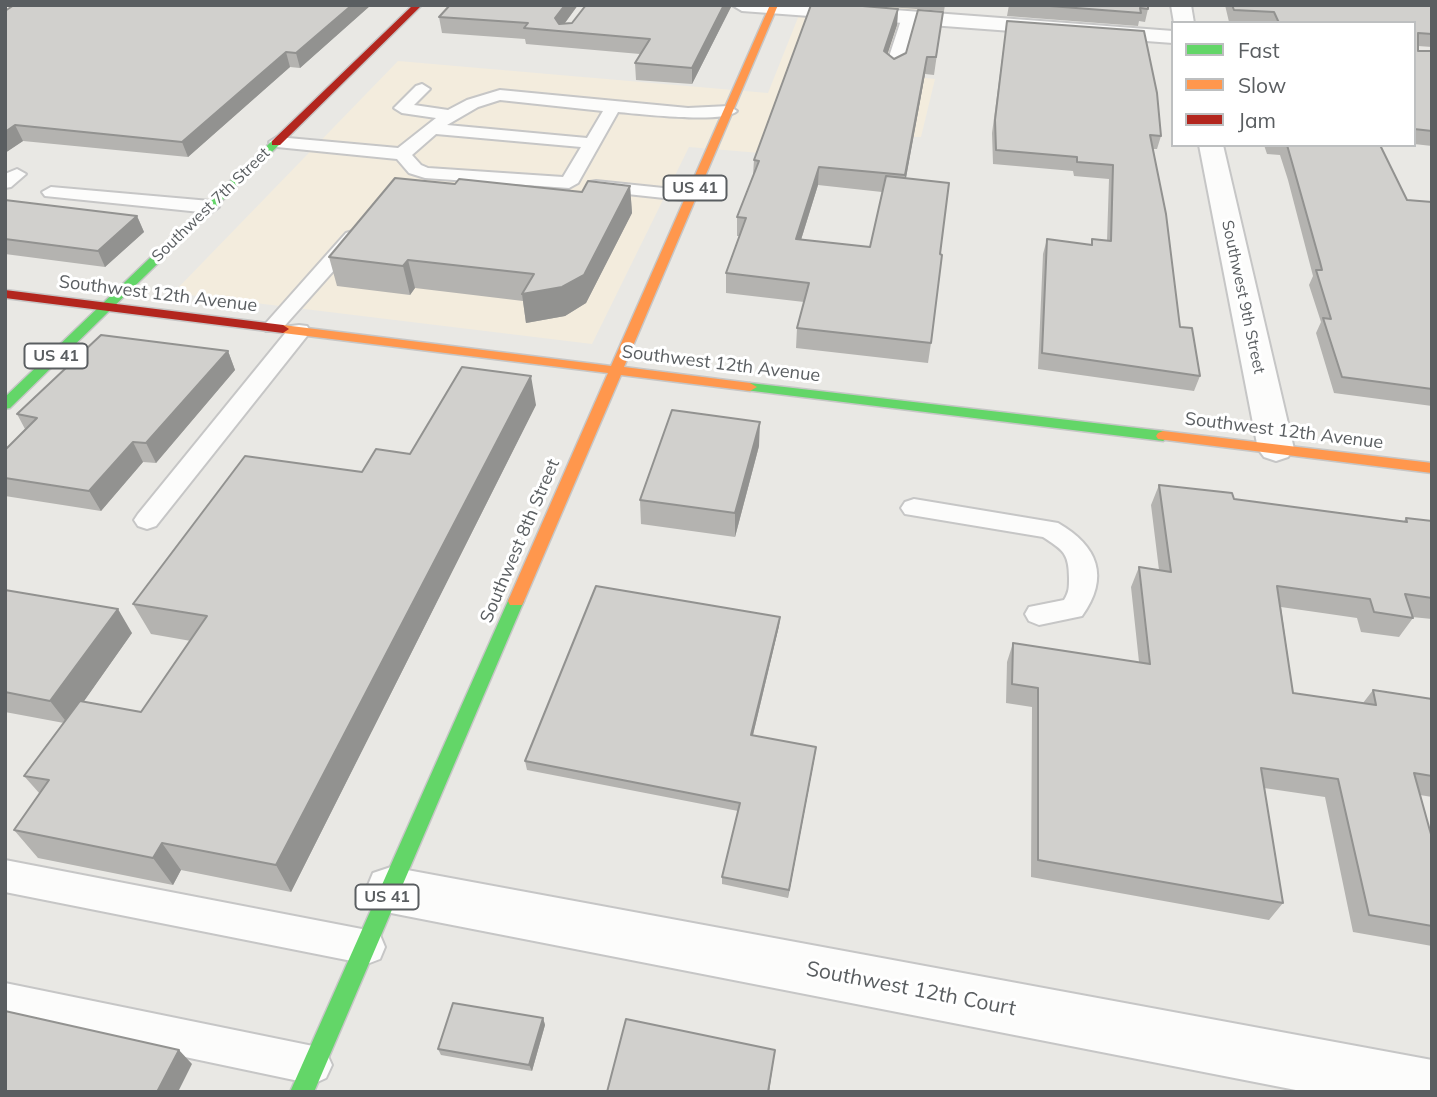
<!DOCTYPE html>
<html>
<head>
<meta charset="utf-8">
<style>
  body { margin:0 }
  #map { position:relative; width:1437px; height:1097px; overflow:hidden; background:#e9e8e4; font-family:Mulish,sans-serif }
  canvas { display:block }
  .frame { position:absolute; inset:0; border:7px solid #5a5e61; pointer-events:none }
  .legend { position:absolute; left:1171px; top:21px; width:245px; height:126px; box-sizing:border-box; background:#fff; border:2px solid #bdbfc0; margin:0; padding:9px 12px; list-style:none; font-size:21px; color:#5a5e61 }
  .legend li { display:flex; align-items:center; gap:14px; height:35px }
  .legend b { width:35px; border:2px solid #bdbfc0 }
</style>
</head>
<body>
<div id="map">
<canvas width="1437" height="1097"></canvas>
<div class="frame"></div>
<ul class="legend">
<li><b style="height:9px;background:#63d668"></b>Fast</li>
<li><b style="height:9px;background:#ff974d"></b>Slow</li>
<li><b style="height:9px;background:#b3261e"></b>Jam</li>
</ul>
</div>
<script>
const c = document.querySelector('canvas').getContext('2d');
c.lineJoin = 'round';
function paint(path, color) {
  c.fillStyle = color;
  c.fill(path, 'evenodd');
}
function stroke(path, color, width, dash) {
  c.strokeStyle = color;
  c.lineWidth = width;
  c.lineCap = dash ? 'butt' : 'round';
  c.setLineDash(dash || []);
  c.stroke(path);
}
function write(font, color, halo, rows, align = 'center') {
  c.font = font + ' Mulish,sans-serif';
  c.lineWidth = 6;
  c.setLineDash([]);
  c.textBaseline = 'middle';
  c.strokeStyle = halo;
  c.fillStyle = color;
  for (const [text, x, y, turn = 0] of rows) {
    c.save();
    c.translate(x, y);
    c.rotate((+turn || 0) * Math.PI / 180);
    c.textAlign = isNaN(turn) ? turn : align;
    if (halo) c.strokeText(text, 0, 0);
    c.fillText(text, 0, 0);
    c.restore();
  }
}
paint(new Path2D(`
  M803,5H923L907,76L935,79L921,137H895L890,164L689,147L592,344L173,293L398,61L768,93Z`), '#f3ecdd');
const lane = new Path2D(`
  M909,13L916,17L901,69L893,74L888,72L885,69L902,17Z
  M422,84L430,89L414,105L448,110L467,100L500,90L688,108L729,106L737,111C724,124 640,114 618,112L578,183L569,188L425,178L409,173L397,159L277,147L269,142L277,137L398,148L436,118L402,113L394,108L416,86ZM500,100L603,111L587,138L447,125L478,107ZM436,134L581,147L563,177L428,168L421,165L412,155Z
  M17,169L26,174L11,187L5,188V174Z
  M596,181L692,191L701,196L692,201L590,190L587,186L590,182Z
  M51,187L210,201L219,207L210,213L45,196L42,192Z
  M353,231L363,237L360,241L280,331H266L262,327L266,323L346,233Z
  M299,325L307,326L310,331L307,336L156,526L147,529L138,526L134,520L138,514L291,326Z
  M914,499L1058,523C1098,546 1110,577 1082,616L1039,625L1029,621L1025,614L1029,607L1064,600C1069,592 1069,588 1069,578C1069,553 1063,550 1043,537L905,514L901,508L905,502Z
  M5,860L367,930L380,935L385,947L380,959L367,964L5,892Z
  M5,983L313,1046L326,1052L332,1065L326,1078L313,1084L5,1019Z`);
const street = new Path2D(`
  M732,5H828L1173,31V43L742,11Z
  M1171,5H1191L1194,23H1174Z
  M1199,145H1223L1294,449L1288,457L1276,461L1264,457L1258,449Z
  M391,867L1432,1060V1092H1306L391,913L373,907L366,890L373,873Z`);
const fast = new Path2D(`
  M272,141L281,143L10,408L5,409V397Z
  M750,383L1163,431L1170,436L1163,441L745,390L743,387Z
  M516,595L522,597L524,601L314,1092H290L508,601L510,597Z`);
const slow = new Path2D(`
  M770,5H778L624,367L750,383L757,387L750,391L621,375L524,601L522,605H510L508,601L608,373L283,333L277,329L283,325L611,366Z
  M1163,431L1432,463V473L1158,439L1156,436L1158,433Z`);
const jam = new Path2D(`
  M413,5H422L280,145H272V141Z
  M5,290L283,325L289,329L283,333L5,298Z`);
stroke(lane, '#c6c6c6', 4);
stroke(street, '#c6c6c6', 4);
stroke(fast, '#c6c6c6', 3);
stroke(slow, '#c6c6c6', 3);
stroke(jam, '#c6c6c6', 3);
paint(lane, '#fcfcfb');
paint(street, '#fcfcfb');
paint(fast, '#63d668');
paint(slow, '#ff974d');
paint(jam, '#b3261e');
paint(new Path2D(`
  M14,5H371L300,68L290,67L188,157L23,141L5,153L7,10Z
  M578,5L565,23H572L586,5H731V7L692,84L636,80L635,63L640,54L526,44L525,39L442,33L439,17Z
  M860,5H945L944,11Z
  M1009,5H1148V9L1145,22L1139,21L1138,26L1007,16Z
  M1225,5H1432V47L1418,46V51H1432V146L1414,144V23L1229,22Z
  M898,9L897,25L887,54L894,59L906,53L943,12L934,75L925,74L906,178L940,254L931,343L928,363L796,348L797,328L804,302L726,293V273L740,236H737V217L753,175L754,160ZM818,185L882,192L870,247L801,240Z
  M1007,21L1161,136L1157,149H1153L1180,327L1200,376L1194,391L1038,369L1043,254L1047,239L1091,245L1092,239L1107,241L1109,179L1074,176L1073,171L993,164L992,133Z
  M1264,145H1380L1407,200L1432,202V406L1334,393L1316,333L1321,322L1309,285L1313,276L1288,180L1280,155L1267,154Z
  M455,184L582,192L630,186L632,213L586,303L565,316L526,323L523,301L415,288L410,295L337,286L329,257Z
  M5,200L137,216L144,232L105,267L5,254Z
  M228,351L235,370L156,463L143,462L101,511L5,496V450L25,429L17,414Z
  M536,405L291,892L181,870L173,885L38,858L14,830L40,794L24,776L64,723L5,712V590L132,633L83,702L141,712L191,641L151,634L133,604L362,472Z
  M759,446L735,537L641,524L640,500Z
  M1159,485L1234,499L1404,521L1406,518L1432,521V619L1412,617L1413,618L1399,637L1361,632L1357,618L1281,607L1293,693L1363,703L1373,690L1432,699V797L1420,795L1432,838V946L1353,932L1325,797L1264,788L1283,903L1269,920L1031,877L1032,707L1006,703L1007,662L1013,643L1139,662L1131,587L1139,567L1159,570L1151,505Z
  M780,617L779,626L753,735L815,755L788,898L722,884V877L738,811L527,770L525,761Z
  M543,1018L545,1025L532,1071L441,1055L438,1049Z`), '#b4b3b0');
paint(new Path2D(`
  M352,5H371L300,68L296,53Z
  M565,5H578L559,31L555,18Z
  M724,5H731V7L692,84V68Z
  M898,9L897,25L883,68L884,51Z
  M286,52L290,67L188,157L182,142Z
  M927,57L925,74L903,194L905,175Z
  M15,125L23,141L5,153V132Z
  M819,167L818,185L795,259L796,239Z
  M630,186L632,213L586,303L565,316L526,323L522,294Z
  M137,216L144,232L105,267L98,251Z
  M408,260L415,288L410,295L403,266Z
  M228,351L235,370L156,463L146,443Z
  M531,376L536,405L291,892L276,865Z
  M760,422L759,446L735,537V513Z
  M133,442L143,462L101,511L89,491Z
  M118,609L132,633L68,724L50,701Z
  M780,617L779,626L751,743V735Z
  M816,747L815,755L788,898L789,890Z
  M162,843L181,870L173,885L153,858Z
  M543,1018L545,1025L532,1071L529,1065Z
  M179,1050L192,1064L178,1092H157Z
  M775,1050L769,1092H768Z`), '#929290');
const building = new Path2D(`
  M14,5H352L296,53L286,52L182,142L15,125L5,132V11Z
  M450,5H565L555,18L559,24L572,23L586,5H724L692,68L635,63L650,39L524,28L528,23L439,17Z
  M811,5H851L898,9L884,51L894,59L906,53L918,10L943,12L936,57H927L905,175L819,167L796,239L870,247L886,176L949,183L940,254L942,255L931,343L797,328L809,283L726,273L746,218L737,217L759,161L754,160Z
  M1037,5H1148V9L1140,8L1141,13Z
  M1232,5H1432V34L1418,33V51H1432V131L1414,129V23H1279L1274,12L1234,10Z
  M1007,21L1144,31L1157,93L1161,136L1150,135L1166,214L1180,327L1192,328L1200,376L1042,353L1047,239L1092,245V239L1111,241L1113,165L1077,162V157L996,150L995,120Z
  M1287,145H1380L1407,200L1432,202V389L1342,377L1323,318L1331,319L1316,270H1322L1320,262L1293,166Z
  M395,178L455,184L459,179L582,192L588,181L630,186L584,275L562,287L522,294L534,274L408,260L403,266L329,257Z
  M5,200L137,216L98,251L5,239Z
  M101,335L228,351L146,443L133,442L89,491L5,478V450L37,418L17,414Z
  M462,367L531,376L276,865L162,843L153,858L14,830L49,780L24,776L80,701L141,712L207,616L133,604L245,456L362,472L376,449L410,454Z
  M672,410L760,422L735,513L640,500Z
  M1159,485L1232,493L1234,499L1407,522L1406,518L1432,521V598L1405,594L1413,618L1374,612L1370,599L1277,586L1293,693L1376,705L1373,690L1432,699V776L1414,773L1432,838V926L1369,915L1338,779L1261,768L1283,903L1038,860V688L1012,684L1013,643L1150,664L1139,567L1171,572Z
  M596,586L780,617L751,735L816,747L789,890L722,877L740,803L525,761Z
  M5,590L118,609L50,701L5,692Z
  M453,1003L543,1018L529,1065L438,1049Z
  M5,1011L179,1050L157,1092H5Z
  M626,1019L775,1050L768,1092H607Z`);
paint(building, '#d1d0cd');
stroke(building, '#929290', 2);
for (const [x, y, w] of [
  [695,188,63],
  [56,356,63],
  [387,897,63]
]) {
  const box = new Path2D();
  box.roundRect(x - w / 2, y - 12.5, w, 25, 5);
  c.fillStyle = '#fff';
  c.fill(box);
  stroke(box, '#5a5e61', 2);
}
write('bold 16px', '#5a5e61', null, [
  ["US 41",695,188],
  ["US 41",56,356],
  ["US 41",387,897]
]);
write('16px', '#5a5e61', '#fff', [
  ["Southwest 7th Street",211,205,-44],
  ["Southwest 9th Street",1243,297,78]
]);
write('18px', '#5a5e61', '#fff', [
  ["Southwest 12th Avenue",158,294,7],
  ["Southwest 12th Avenue",721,364,7],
  ["Southwest 12th Avenue",1284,431,7],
  ["Southwest 8th Street",520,541,-67]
]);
write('21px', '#5a5e61', '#fff', [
  ["Southwest 12th Court",911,989,11]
]);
</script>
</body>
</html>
